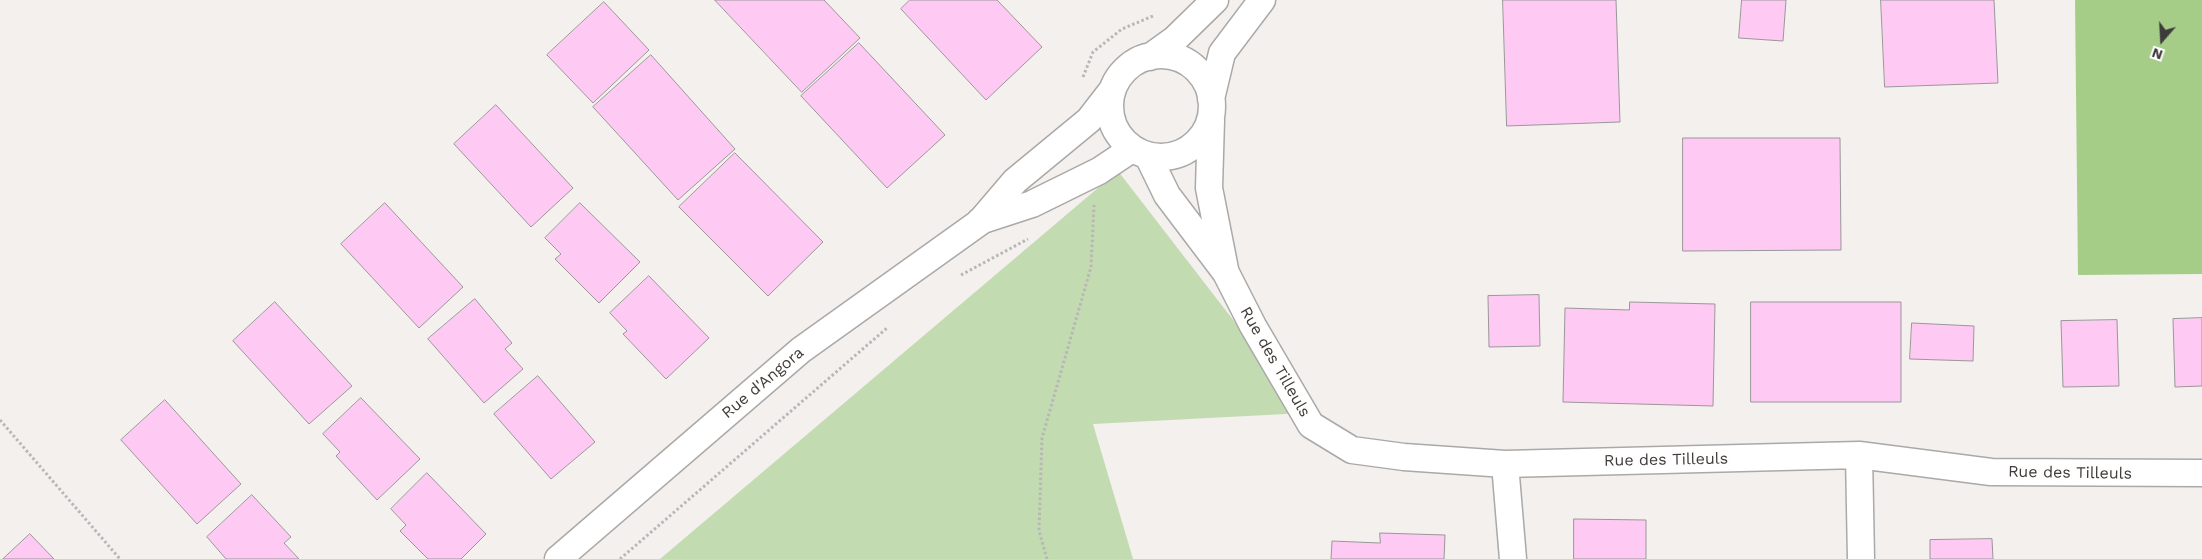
<!DOCTYPE html>
<html>
<head>
<meta charset="utf-8">
<style>
  body { margin:0 }
  #map { position:relative; width:2202px; height:559px; overflow:hidden; background:#f3f0ee; font-family:"Work Sans",sans-serif }
  canvas { display:block }
  .north { position:absolute; left:2137px; top:15px; width:50px; height:50px; -webkit-text-stroke:4px #fffefd; paint-order:stroke; rotate:199deg; font-size:14px; font-weight:700; line-height:20px; text-align:center; color:#3d3b3b }
  .north::after { content:''; display:block; margin:auto; width:18px; height:22px; background:#3d3b3b; clip-path:polygon(50% 0,100% 100%,50% 72%,0 100%) }
</style>
</head>
<body>
<div id="map">
<canvas width="2202" height="559"></canvas>
<div class="north">N</div>
</div>
<script>
const c = document.querySelector('canvas').getContext('2d');
c.lineJoin = 'round';
function paint(path, color) {
  c.fillStyle = color;
  c.fill(path, 'evenodd');
}
function stroke(path, color, width, dash) {
  c.strokeStyle = color;
  c.lineWidth = width;
  c.lineCap = dash ? 'butt' : 'round';
  c.setLineDash(dash || []);
  c.stroke(path);
}
function write(font, color, halo, rows, align = 'center') {
  c.font = font + ' "Work Sans",sans-serif';
  c.lineWidth = 5;
  c.setLineDash([]);
  c.textBaseline = 'middle';
  c.strokeStyle = halo;
  c.fillStyle = color;
  for (const [text, x, y, turn = 0] of rows) {
    c.save();
    c.translate(x, y);
    c.rotate((+turn || 0) * Math.PI / 180);
    c.textAlign = isNaN(turn) ? turn : align;
    if (halo) c.strokeText(text, 0, 0);
    c.fillText(text, 0, 0);
    c.restore();
  }
}
paint(new Path2D(`
  M1118,171L1305,413L1093,424L1133,559H660Z`), '#c3dbb1');
paint(new Path2D(`
  M2075,0H2202V274L2078,275Z`), '#a6cd88');
const building = new Path2D(`
  M715,0H824L860,38L802,92Z
  M910,0H997L1042,47L986,100L901,9Z
  M1503,0H1616L1620,122L1507,126Z
  M1742,0H1786L1783,41L1739,38Z
  M1881,0H1994L1998,83L1885,87Z
  M604,2L649,50L593,103L547,55Z
  M859,43L945,135L887,188L801,96Z
  M651,55L735,149L678,200L593,107Z
  M496,105L573,188L531,227L454,144Z
  M1683,138H1840L1841,250L1683,251Z
  M735,153L823,242L768,296L679,207Z
  M385,203L463,287L419,328L341,244Z
  M580,203L640,262L599,303L555,259L561,254L545,238Z
  M649,276L709,338L666,379L623,334L627,331L610,313Z
  M1539,295L1540,346L1489,347L1488,296Z
  M475,299L512,343L505,349L523,369L484,403L428,339Z
  M275,302L352,386L309,424L233,341Z
  M1630,302L1715,304L1713,406L1563,402L1565,308L1629,310Z
  M1751,302H1901V402H1751Z
  M2202,318V386L2175,387L2173,319Z
  M2117,320L2119,386L2063,387L2061,321Z
  M1912,323L1974,326L1973,361L1910,359Z
  M538,376L595,442L551,479L494,414Z
  M361,398L420,459L377,500L336,456L340,452L323,434Z
  M165,400L241,484L197,524L121,440Z
  M427,473L486,534L461,559H428L400,531L406,525L391,509Z
  M252,495L291,537L284,543L299,559H226L207,537Z
  M1574,519L1646,520V559H1574Z
  M1380,533L1445,535L1444,559H1331L1332,541L1380,543Z
  M30,534L54,559H3Z
  M1992,539L1993,559H1930V540Z`);
paint(building, '#fec9f3');
stroke(building, '#9a9799', 1);
const minor = new Path2D(`
  M1110 106a51 51 0 1 1 102 0a51 51 0 1 1-102 0Z
  M1150,57L1175,39L1215,0
  M1211,99L1222,53L1262,0
  M1211,120L1209,188L1225,269
  M1148,156L1167,195L1226,273L1253,326L1311,425L1352,450L1404,457L1505,464L1859,455L1991,472L2202,473
  M980,221L1032,204L1099,171L1132,149
  M1859,455L1861,559
  M1505,464L1513,559
  M558,559L801,350L980,222L1015,181L1089,120L1113,89`);
stroke(minor, '#aba9a7', 29);
stroke(new Path2D(`
  M1083,77L1093,52L1122,29L1153,16
  M961,275L1028,239
  M0,420L120,559
  M620,559L887,328
  M1047,559L1039,531L1042,438L1091,267L1094,205`), '#b9b6b5', 3, [2.5, 2.5]);
stroke(minor, '#fff', 26);
write('16px', '#3d3b3b', '#fffefd', [
  ["Rue des Tilleuls",1275,362,60],
  ["Rue d'Angora",763,383,-40],
  ["Rue des Tilleuls",1666,460,-1],
  ["Rue des Tilleuls",2070,473,1]
]);
</script>
</body>
</html>
